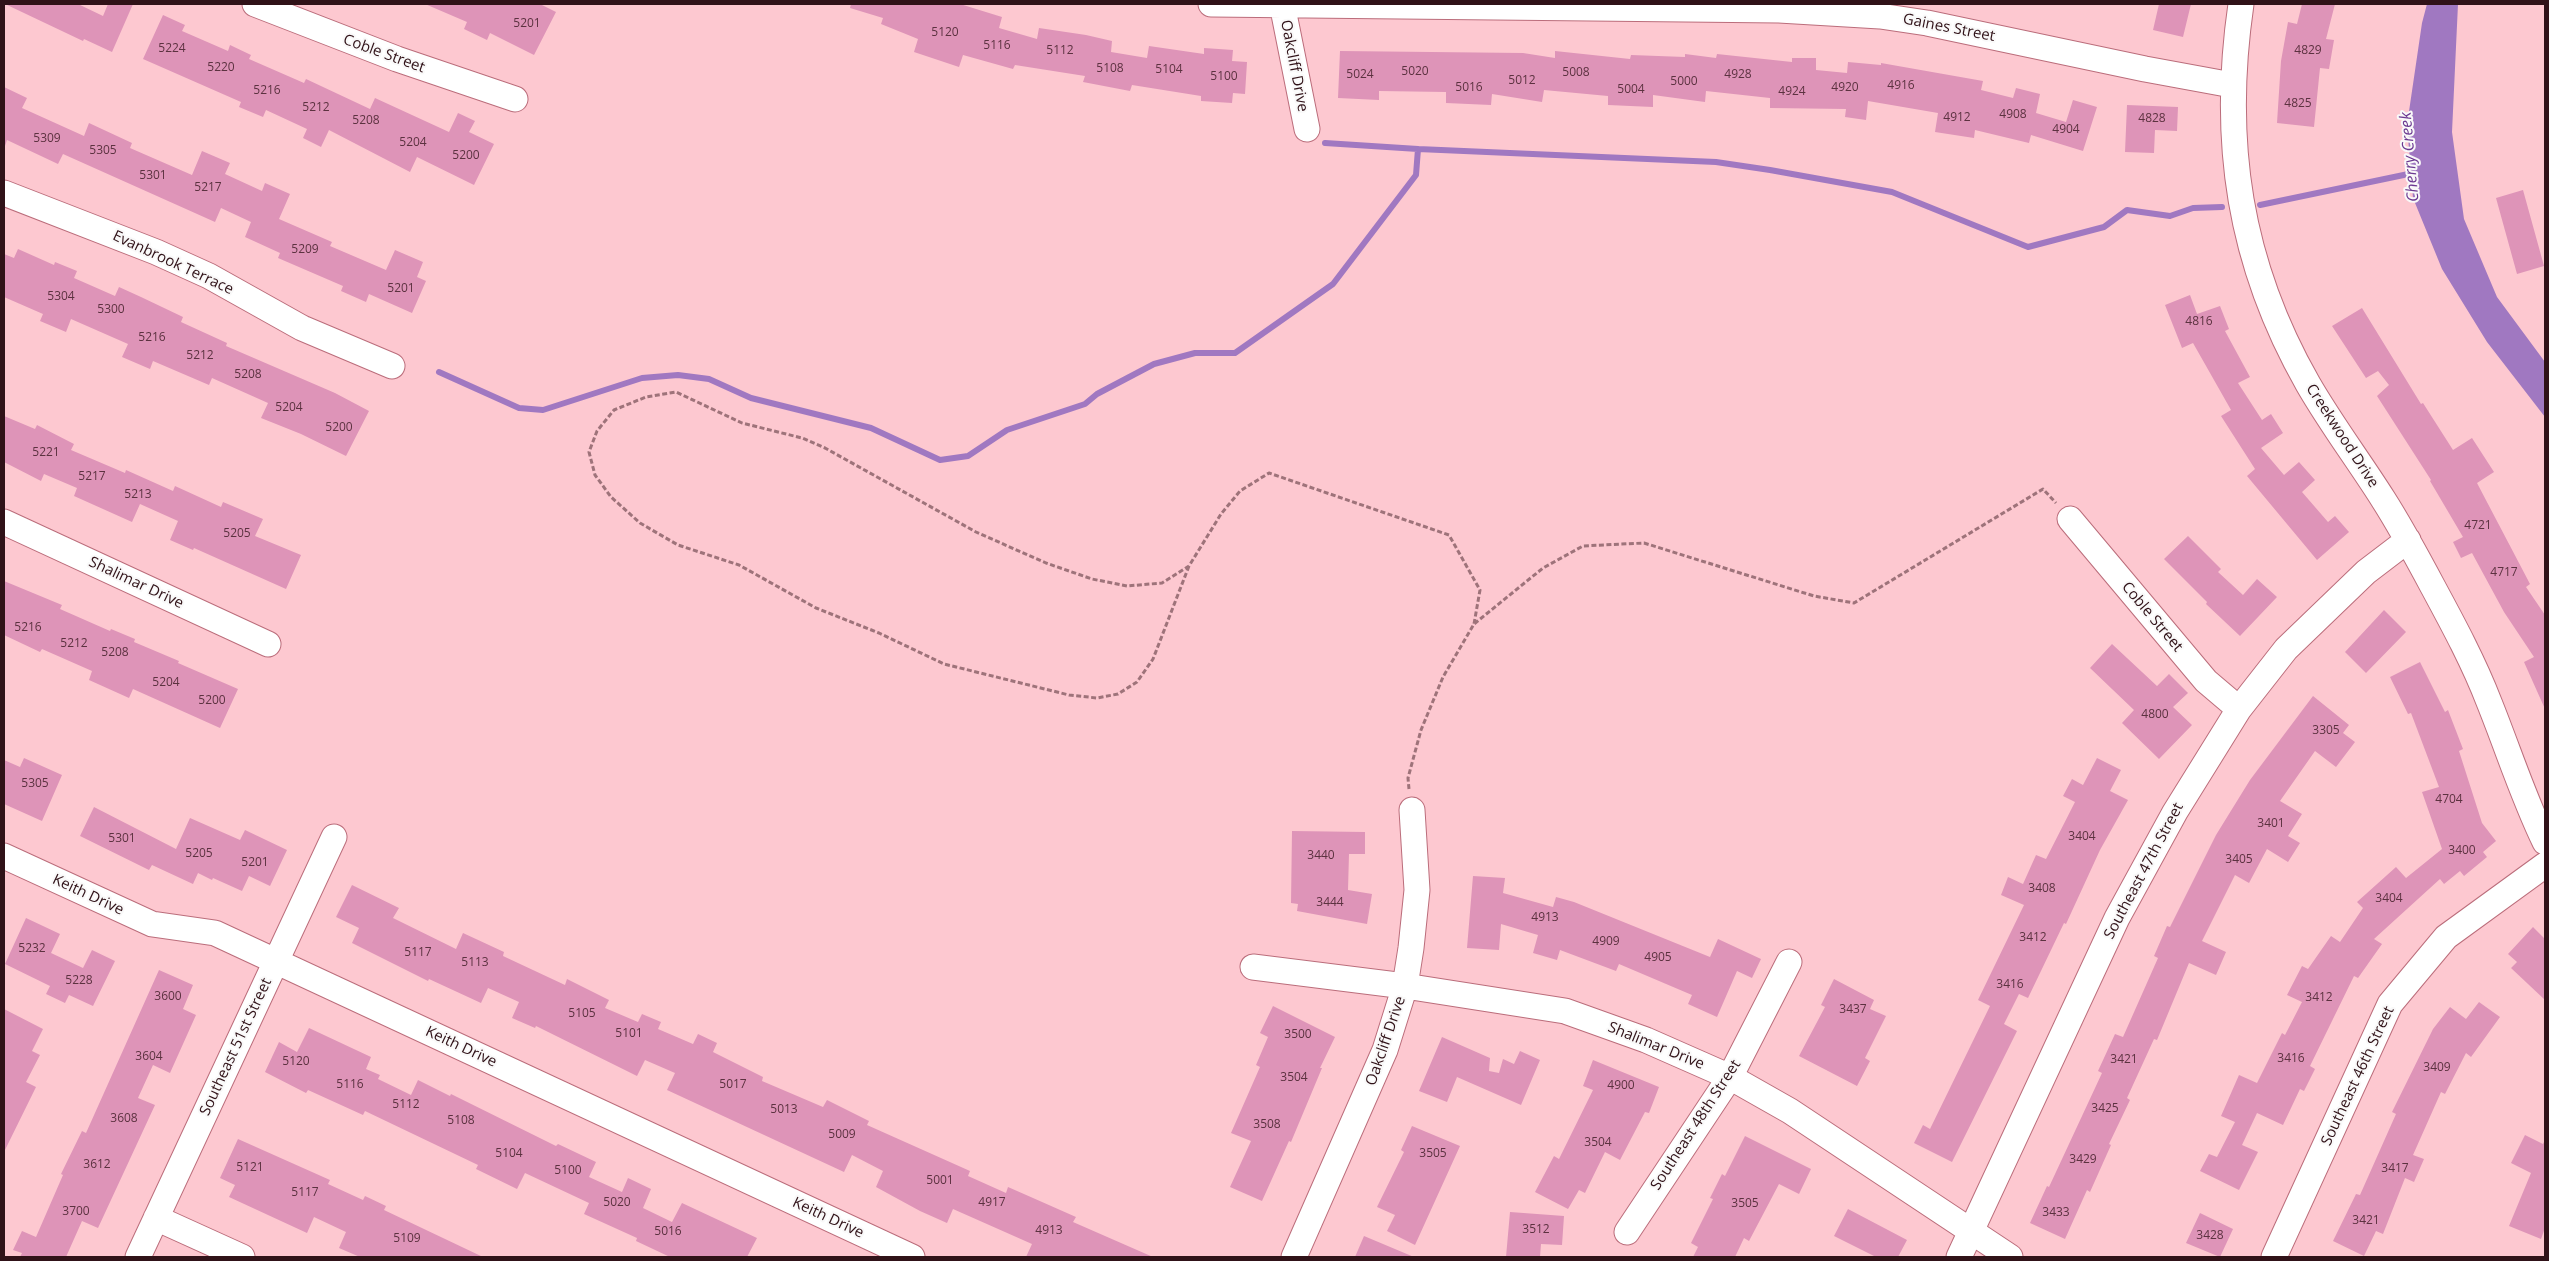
<!DOCTYPE html>
<html>
<head>
<meta charset="utf-8">
<style>
  body { margin:0 }
  #map { position:relative; width:2549px; height:1261px; overflow:hidden; background:#fdc8d0; font-family:"Open Sans",sans-serif }
  canvas { display:block }
  .frame { position:absolute; inset:0; border:5px solid #301218; pointer-events:none }
</style>
</head>
<body>
<div id="map">
<canvas width="2549" height="1261"></canvas>
<div class="frame"></div>
</div>
<script>
const c = document.querySelector('canvas').getContext('2d');
c.lineJoin = 'round';
function paint(path, color) {
  c.fillStyle = color;
  c.fill(path, 'evenodd');
}
function stroke(path, color, width, dash) {
  c.strokeStyle = color;
  c.lineWidth = width;
  c.lineCap = dash ? 'butt' : 'round';
  c.setLineDash(dash || []);
  c.stroke(path);
}
function write(font, color, halo, rows, align = 'center') {
  c.font = font + ' "Open Sans",sans-serif';
  c.lineWidth = 4;
  c.setLineDash([]);
  c.textBaseline = 'middle';
  c.strokeStyle = halo;
  c.fillStyle = color;
  for (const [text, x, y, turn = 0] of rows) {
    c.save();
    c.translate(x, y);
    c.rotate((+turn || 0) * Math.PI / 180);
    c.textAlign = isNaN(turn) ? turn : align;
    if (halo) c.strokeText(text, 0, 0);
    c.fillText(text, 0, 0);
    c.restore();
  }
}
paint(new Path2D(`
  M2427,4H2458L2452,132L2464,219L2497,297L2545,362V417L2487,342L2442,269L2413,198L2407,125L2422,23Z`), '#a078c1');
stroke(new Path2D(`
  M1325,143L1418,149
  M2260,205L2418,172
  M439,372L519,408L543,410L642,378L678,375L709,379L751,398L871,428L940,460L968,456L1007,430L1085,404L1097,394L1154,364L1195,353H1235L1333,284L1416,175L1418,149L1716,162L1770,170L1892,192L2028,247L2104,227L2127,210L2170,216L2193,208L2222,207`), '#a078c1', 6);
paint(new Path2D(`
  M5,4H78L103,16L108,4H133L112,52L84,39L83,41Z
  M425,4H540L556,12L534,55L490,33L487,40L464,29L467,22Z
  M851,4H960L1002,17L999,28L1037,39L1039,28L1086,35L1112,41L1111,52L1147,58L1149,46L1204,54V48L1233,50L1232,61L1247,62L1245,94L1233,93L1232,103L1201,101V96L1132,85L1130,91L1083,82L1085,76L1015,65L1013,69L963,55L959,67L914,52L918,39L881,24L883,18L850,8Z
  M2159,4H2191L2183,37L2153,30Z
  M2302,4H2335L2326,39L2334,40L2329,69L2320,68L2314,127L2277,123L2281,61L2288,22L2297,24Z
  M163,15L185,25L182,31L228,51L230,45L251,55L249,59L304,83L306,79L370,109L375,98L449,132L458,113L475,121L469,132L494,144L474,185L417,157L410,172L329,130L321,147L303,138L307,129L266,110L263,117L239,107L241,102L143,59Z
  M1340,51L1523,53L1555,58V51L1630,59L1631,55L1685,57V54L1716,58L1717,54L1792,62V58H1816V70L1847,73L1848,62L1881,65V63L1983,81L1981,90L2013,98L2016,88L2040,94L2036,113L2066,122L2073,100L2097,107L2083,151L2031,135L2029,143L1975,130L1974,138L1935,132L1938,113L1868,101L1866,120L1845,117L1846,109L1770,108V98L1706,91L1705,102L1653,95V107L1608,105V96L1544,90L1542,102L1492,94L1491,105L1446,103V92L1379,91V100L1338,98Z
  M4,87L27,98L22,108L84,136L89,123L132,143L130,148L192,175L202,151L230,163L225,174L262,191L265,183L290,194L279,219L332,242L330,246L386,270L395,250L423,262L417,277L426,281L412,313L369,294L366,302L341,291L343,286L278,258L280,253L245,237L251,222L221,208L215,222L63,154L58,164L7,140L4,149Z
  M2127,105L2178,107L2177,131L2155,130L2154,153L2125,152Z
  M2523,190L2544,266L2517,274L2496,198Z
  M18,249L54,265L55,262L77,271L74,278L115,296L119,287L141,297L183,317L181,322L227,343L226,346L335,393L369,411L346,456L301,434L261,418L268,403L212,378L209,385L153,361L150,369L122,357L128,344L71,319L66,332L40,321L43,314L4,297V254L14,258Z
  M2190,295L2197,314L2220,306L2229,329L2225,331L2250,377L2238,383L2262,420L2271,414L2283,433L2261,448L2284,475L2299,462L2315,480L2302,492L2328,522L2335,516L2349,532L2317,560L2247,476L2255,469L2221,416L2231,410L2193,343L2182,348L2165,305Z
  M2362,308L2421,404L2423,403L2453,450L2472,438L2494,472L2477,483L2530,584L2526,587L2545,615V709L2524,662L2534,657L2504,612L2472,553L2461,558L2453,542L2463,537L2430,481L2431,480L2377,396L2389,385L2378,371L2366,378L2332,326Z
  M4,416L35,429L37,425L74,444L71,450L125,473L126,470L173,491L175,486L221,507L223,502L263,519L255,536L301,555L286,589L194,548L193,550L170,540L178,521L140,504L132,522L74,496L77,488L44,474L41,481L4,462Z
  M2188,536L2221,569L2218,572L2243,595L2257,579L2277,597L2240,636L2206,604L2207,602L2164,559Z
  M4,581L62,605L60,609L110,631L111,629L135,639L134,642L179,661L178,663L238,689L220,728L133,689L129,698L89,680L92,671L42,649L40,652L4,635Z
  M2384,610L2406,632L2366,673L2345,652Z
  M2112,644L2157,686L2169,674L2188,693L2173,707L2192,725L2159,759L2122,723L2134,710L2090,668Z
  M2420,662L2445,712L2448,710L2463,749L2459,751L2482,823L2496,841L2483,852L2487,857L2464,876L2460,871L2444,884L2440,879L2374,939L2382,944L2358,978L2354,976L2310,1066L2315,1069L2304,1091L2300,1089L2283,1125L2257,1113L2242,1145L2258,1152L2239,1190L2200,1171L2209,1154L2217,1157L2235,1122L2221,1116L2239,1075L2257,1083L2282,1033L2285,1035L2302,1002L2287,995L2302,966L2308,969L2331,936L2340,942L2363,908L2357,902L2396,867L2406,878L2442,849L2422,792L2439,787L2411,713L2408,714L2390,677Z
  M2313,696L2349,725L2343,733L2355,742L2336,767L2315,751L2280,801L2302,814L2288,836L2300,843L2288,862L2267,849L2249,883L2235,875L2202,941L2226,952L2216,975L2189,963L2157,1040L2154,1039L2127,1098L2130,1100L2109,1144L2111,1145L2090,1192L2087,1190L2065,1239L2030,1223L2047,1186L2049,1187L2102,1073L2098,1071L2115,1034L2123,1037L2158,958L2154,956L2167,926L2170,927L2216,835L2250,780Z
  M24,758L62,775L42,821L4,804V760L20,767Z
  M2097,758L2121,770L2110,791L2128,800L2100,850L2066,924L2064,923L2028,998L2019,994L2004,1024L2017,1031L1952,1162L1914,1143L1923,1125L1930,1129L1990,1006L1978,1000L2024,905L2001,895L2008,877L2023,884L2036,855L2046,859L2075,802L2063,796L2072,779L2083,785Z
  M94,807L176,849L190,818L240,840L245,830L287,850L270,886L249,876L242,891L213,878L212,880L198,873L193,884L152,865L149,870L80,836Z
  M1292,831L1365,832V854H1349L1348,890L1372,894L1367,924L1297,911L1298,904L1291,903Z
  M1473,876L1505,878L1503,893L1553,907L1556,897L1574,902L1710,957L1718,939L1761,959L1752,978L1737,971L1717,1017L1688,1004L1692,995L1619,964L1616,971L1560,950L1557,960L1533,953L1538,935L1501,924L1499,950L1467,948Z
  M352,885L399,908L393,918L456,949L463,933L504,952L503,956L565,985L567,979L609,1000L605,1008L638,1022L642,1014L661,1022L658,1029L693,1044L698,1034L717,1043L713,1052L763,1077L762,1081L823,1107L827,1100L869,1121L867,1125L970,1171L968,1176L1006,1193L1008,1187L1033,1198L1076,1217L1073,1222L1153,1257H1026L1032,1244L953,1209L947,1223L920,1211L876,1187L883,1171L852,1155L844,1172L667,1090L675,1073L645,1060L637,1076L536,1026L535,1028L512,1018L519,1002L488,988L481,1003L429,979L428,981L352,943L359,928L336,917Z
  M26,918L60,934L51,953L83,968L92,950L115,961L93,1006L69,995L65,1003L46,994L50,986L5,964Z
  M2533,927L2545,939V1000L2511,968L2517,962L2508,954Z
  M159,970L193,985L183,1009L196,1015L170,1073L153,1065L138,1098L155,1105L98,1228L82,1221L66,1257H20L22,1253L13,1250L22,1231L36,1237L63,1175L61,1174L82,1131L86,1133Z
  M1834,979L1874,1000L1870,1009L1886,1016L1865,1058L1870,1061L1857,1086L1799,1056L1825,1007L1821,1005Z
  M2479,1002L2500,1017L2471,1057L2466,1053L2445,1094L2441,1092L2413,1155L2424,1159L2414,1182L2405,1178L2383,1234L2376,1231L2364,1256L2333,1241L2356,1194L2360,1195L2396,1114L2392,1112L2433,1029L2450,1007L2466,1019Z
  M1273,1006L1335,1037L1320,1068H1322L1291,1142L1289,1141L1262,1201L1230,1187L1251,1141L1231,1133L1260,1067L1256,1065L1268,1037L1260,1033Z
  M4,1009L43,1029L32,1051L40,1055L26,1082L36,1087L4,1152Z
  M309,1028L371,1057L366,1069L380,1075L378,1079L411,1095L418,1080L450,1096L451,1094L556,1146L558,1144L596,1162L589,1177L622,1192L628,1178L651,1189L643,1208L672,1222L682,1203L757,1238L747,1257H670L636,1241L637,1238L584,1214L589,1203L525,1173L517,1189L476,1169L478,1165L365,1111L363,1115L308,1090L306,1093L265,1072L279,1042L297,1052Z
  M1442,1037L1490,1058L1489,1071L1499,1073L1503,1059L1514,1064L1520,1051L1540,1060L1521,1105L1457,1077L1447,1102L1419,1091Z
  M1593,1060L1659,1087L1649,1113L1645,1112L1620,1160L1605,1152L1585,1193L1579,1190L1568,1209L1535,1192L1554,1156L1559,1159L1593,1090L1583,1086Z
  M1412,1126L1460,1146L1415,1245L1387,1231L1395,1215L1377,1207L1404,1152L1401,1150Z
  M2525,1135L2543,1144L2545,1140V1228L2541,1239L2509,1226L2531,1173L2511,1163Z
  M1745,1136L1811,1169L1799,1194L1779,1184L1749,1241L1744,1238L1735,1257H1693L1698,1247L1691,1243L1713,1199L1710,1198L1722,1174L1725,1176Z
  M238,1139L330,1180L328,1184L363,1200L365,1196L386,1206L384,1210L483,1257H360L339,1248L346,1232L314,1217L307,1233L229,1197L235,1185L220,1178Z
  M1848,1209L1907,1240L1898,1257H1876L1834,1236Z
  M1510,1212L1564,1216L1562,1245L1541,1244L1540,1257H1506Z
  M2200,1213L2233,1229L2220,1257L2186,1243Z
  M1364,1236L1414,1257H1355Z`), '#de94b8');
const minor = new Path2D(`
  M255,4L397,59L515,99
  M1211,4L1779,10L1880,16L1927,23L2145,69L2232,85
  M1282,4L1307,129
  M2241,4C2221,141 2239,263 2308,384C2331,424 2359,461 2383,499C2401,527 2417,557 2433,587C2453,624 2474,663 2489,702C2508,749 2523,797 2545,842
  M4,193L156,252L209,276L302,328L392,366
  M2070,519L2206,681L2239,709
  M4,522L268,644
  M4,856L152,924L215,933L912,1257
  M1253,967L1405,986L1565,1011L1646,1040L1730,1077L1790,1111L2010,1257
  M156,1218L242,1257
  M1627,1232L1730,1077L1789,962
  M138,1257L334,837
  M1294,1257L1385,1050L1405,986L1411,948L1417,890L1412,810
  M1959,1257L2117,918L2175,812L2239,709L2286,649L2366,572L2408,540
  M2274,1257L2390,1004L2446,937L2545,865`);
stroke(minor, '#bb6d7b', 27);
stroke(new Path2D(`
  M1189,566L1153,659L1137,682L1118,694L1097,698L1069,695L944,664L879,633L816,608L739,565L678,545L640,523L611,497L595,475L589,452L597,431L614,410L646,397L676,392L742,423L802,438L825,448L976,532L1046,563L1092,579L1127,586L1162,583L1189,566L1221,514L1240,491L1269,473L1449,535L1480,590L1474,624
  M1409,789L1408,778L1421,730L1443,677L1474,624L1543,568L1583,546L1644,543L1814,596L1854,603L2043,489L2056,503`), '#9e737a', 3, [5, 2.5]);
stroke(minor, '#fff', 25);
write('12px', '#5c3240', null, [
  ["5201",527,24],
  ["5120",945,33],
  ["5116",997,46],
  ["5224",172,49],
  ["5112",1060,51],
  ["4829",2308,51],
  ["5220",221,68],
  ["5108",1110,69],
  ["5104",1169,70],
  ["5020",1415,72],
  ["5008",1576,73],
  ["5024",1360,75],
  ["4928",1738,75],
  ["5100",1224,77],
  ["5012",1522,81],
  ["5000",1684,82],
  ["4916",1901,86],
  ["5016",1469,88],
  ["4920",1845,88],
  ["5004",1631,90],
  ["5216",267,91],
  ["4924",1792,92],
  ["4825",2298,104],
  ["5212",316,108],
  ["4908",2013,115],
  ["4912",1957,118],
  ["4828",2152,119],
  ["5208",366,121],
  ["4904",2066,130],
  ["5309",47,139],
  ["5204",413,143],
  ["5305",103,151],
  ["5200",466,156],
  ["5301",153,176],
  ["5217",208,188],
  ["5209",305,250],
  ["5201",401,289],
  ["5304",61,297],
  ["5300",111,310],
  ["4816",2199,322],
  ["5216",152,338],
  ["5212",200,356],
  ["5208",248,375],
  ["5204",289,408],
  ["5200",339,428],
  ["5221",46,453],
  ["5217",92,477],
  ["5213",138,495],
  ["4721",2478,526],
  ["5205",237,534],
  ["4717",2504,573],
  ["5216",28,628],
  ["5212",74,644],
  ["5208",115,653],
  ["5204",166,683],
  ["5200",212,701],
  ["4800",2155,715],
  ["3305",2326,731],
  ["5305",35,784],
  ["4704",2449,800],
  ["3401",2271,824],
  ["3404",2082,837],
  ["5301",122,839],
  ["3400",2462,851],
  ["5205",199,854],
  ["3440",1321,856],
  ["3405",2239,860],
  ["5201",255,863],
  ["3408",2042,889],
  ["3404",2389,899],
  ["3444",1330,903],
  ["4913",1545,918],
  ["3412",2033,938],
  ["4909",1606,942],
  ["5232",32,949],
  ["5117",418,953],
  ["4905",1658,958],
  ["5113",475,963],
  ["5228",79,981],
  ["3416",2010,985],
  ["3600",168,997],
  ["3412",2319,998],
  ["3437",1853,1010],
  ["5105",582,1014],
  ["5101",629,1034],
  ["3500",1298,1035],
  ["3604",149,1057],
  ["3416",2291,1059],
  ["3421",2124,1060],
  ["5120",296,1062],
  ["3409",2437,1068],
  ["3504",1294,1078],
  ["5116",350,1085],
  ["5017",733,1085],
  ["4900",1621,1086],
  ["5112",406,1105],
  ["3425",2105,1109],
  ["5013",784,1110],
  ["3608",124,1119],
  ["5108",461,1121],
  ["3508",1267,1125],
  ["5009",842,1135],
  ["3504",1598,1143],
  ["5104",509,1154],
  ["3505",1433,1154],
  ["3429",2083,1160],
  ["3612",97,1165],
  ["5121",250,1168],
  ["3417",2395,1169],
  ["5100",568,1171],
  ["5001",940,1181],
  ["5117",305,1193],
  ["5020",617,1203],
  ["4917",992,1203],
  ["3505",1745,1204],
  ["3700",76,1212],
  ["3433",2056,1213],
  ["3421",2366,1221],
  ["3512",1536,1230],
  ["4913",1049,1231],
  ["5016",668,1232],
  ["3428",2210,1236],
  ["5109",407,1239]
]);
write('15px', '#301218', '#f9f9f9', [
  ["Gaines Street",1949,28,11],
  ["Coble Street",384,54,20],
  ["Oakcliff Drive",1294,66,79],
  ["Evanbrook Terrace",173,263,25],
  ["Creekwood Drive",2342,436,57],
  ["Shalimar Drive",136,583,25],
  ["Coble Street",2152,617,50],
  ["Southeast 47th Street",2144,871,-62],
  ["Keith Drive",88,895,25],
  ["Oakcliff Drive",1386,1041,-71],
  ["Shalimar Drive",1656,1046,22],
  ["Southeast 51st Street",236,1047,-65],
  ["Keith Drive",461,1047,25],
  ["Southeast 46th Street",2358,1076,-65],
  ["Southeast 48th Street",1696,1125,-57],
  ["Keith Drive",828,1218,25]
]);
write('italic 16px', '#6c3991', '#f9f9f9', [
  ["Cherry Creek",2410,157,-95]
]);
</script>
</body>
</html>
